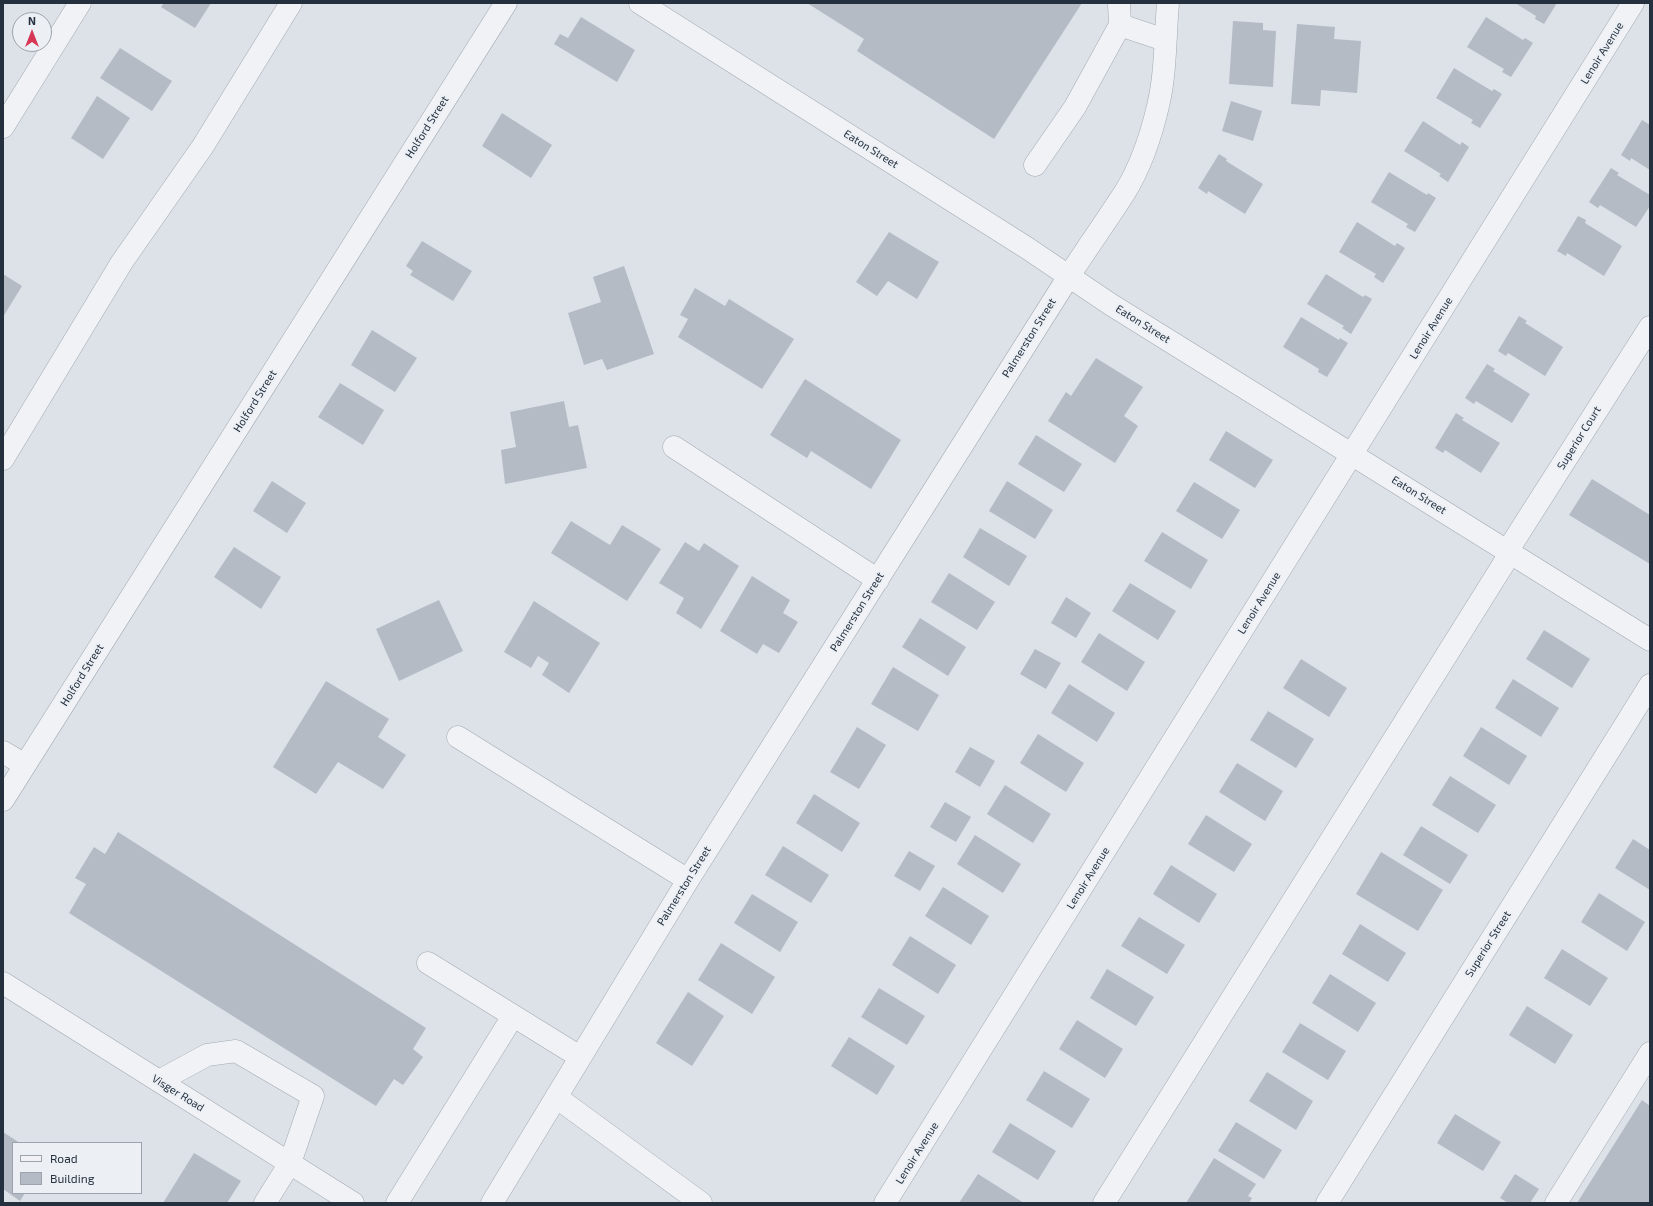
<!DOCTYPE html>
<html>
<head>
<meta charset="utf-8">
<style>
  body { margin:0 }
  #map { position:relative; width:1653px; height:1206px; overflow:hidden; background:#dde2e8; font-family:"Exo 2",sans-serif }
  canvas { display:block }
  .frame { position:absolute; inset:0; border:4px solid #25303f; pointer-events:none }
  .legend { position:absolute; left:12px; top:1142px; width:130px; height:52px; box-sizing:border-box; background:#ecf0f5; border:1px solid #9ca3ac; margin:0; padding:5px 7px; list-style:none; font-size:12px; color:#25303f }
  .legend li { display:flex; align-items:center; gap:8px; height:20px }
  .legend b { width:20px; border:1px solid #9ca3ac }
  .north { position:absolute; left:12px; top:12px; width:40px; height:40px; box-sizing:border-box; background:#ecf0f5; border:1px solid #9ca3ac; border-radius:50%; rotate:0deg; font-size:11px; font-weight:700; line-height:16px; text-align:center; color:#25303f }
  .north::after { content:''; display:block; margin:auto; width:14px; height:18px; background:#d73756; clip-path:polygon(50% 0,100% 100%,50% 72%,0 100%) }
</style>
</head>
<body>
<div id="map">
<canvas width="1653" height="1206"></canvas>
<div class="frame"></div>
<ul class="legend">
<li><b style="height:5px;background:#f0f2f6"></b>Road</li>
<li><b style="height:11px;background:#b4bbc5"></b>Building</li>
</ul>
<div class="north">N</div>
</div>
<script>
const c = document.querySelector('canvas').getContext('2d');
c.lineJoin = 'round';
function paint(path, color) {
  c.fillStyle = color;
  c.fill(path, 'evenodd');
}
function stroke(path, color, width, dash) {
  c.strokeStyle = color;
  c.lineWidth = width;
  c.lineCap = dash ? 'butt' : 'round';
  c.setLineDash(dash || []);
  c.stroke(path);
}
function write(font, color, halo, rows, align = 'center') {
  c.font = font + ' "Exo 2",sans-serif';
  c.lineWidth = 4;
  c.setLineDash([]);
  c.textBaseline = 'middle';
  c.strokeStyle = halo;
  c.fillStyle = color;
  for (const [text, x, y, turn = 0] of rows) {
    c.save();
    c.translate(x, y);
    c.rotate((+turn || 0) * Math.PI / 180);
    c.textAlign = isNaN(turn) ? turn : align;
    if (halo) c.strokeText(text, 0, 0);
    c.fillText(text, 0, 0);
    c.restore();
  }
}
paint(new Path2D(`
  M164,3H211L195,28L161,7Z
  M807,3H1082L994,139L857,51L864,39Z
  M1515,3H1557L1544,24L1535,19L1536,16Z
  M581,17L635,50L617,82L554,44L560,34L568,38Z
  M1486,17L1523,40L1525,38L1533,43L1511,77L1502,72L1504,69L1467,47Z
  M1233,21L1263,23V30L1276,31L1273,87L1229,84Z
  M1297,24L1335,27L1334,39L1361,41L1357,93L1321,90L1320,106L1291,104Z
  M120,48L172,81L152,111L100,78Z
  M1454,68L1492,91L1494,89L1502,94L1480,128L1471,123L1473,120L1436,98Z
  M97,96L130,118L103,159L71,138Z
  M1231,101L1262,111L1253,141L1222,131Z
  M502,113L552,145L531,178L482,146Z
  M1642,120L1650,125L1649,128L1650,129V170L1631,158L1630,161L1621,155Z
  M1423,121L1460,145L1462,142L1469,147L1448,182L1439,176L1441,174L1404,151Z
  M1219,154L1227,159L1226,161L1263,184L1245,214L1208,191L1207,194L1198,188Z
  M1611,168L1619,173L1617,175L1650,195V206L1636,227L1600,205L1598,208L1589,202Z
  M1389,172L1427,195L1428,193L1436,198L1415,232L1406,227L1408,224L1371,202Z
  M1578,216L1586,220L1585,223L1622,246L1604,276L1567,253L1566,256L1557,251Z
  M1357,222L1395,246L1397,243L1405,248L1383,283L1374,277L1376,274L1339,252Z
  M889,232L939,262L917,299L888,281L877,296L856,282Z
  M422,241L472,271L453,301L410,275L413,271L406,266Z
  M624,266L654,354L607,370L602,359L584,365L568,313L601,302L593,277Z
  M3,274L22,286L3,317Z
  M1326,274L1363,297L1365,295L1372,299L1351,334L1342,328L1344,326L1307,304Z
  M695,288L725,306L729,299L794,339L762,389L678,337L688,319L680,315Z
  M1519,316L1527,321L1525,323L1563,347L1545,376L1508,353L1506,356L1498,351Z
  M1301,317L1339,340L1340,338L1348,343L1327,377L1318,372L1319,369L1283,347Z
  M372,330L417,358L395,392L351,365Z
  M1096,358L1143,387L1124,416L1138,426L1115,463L1048,421L1066,392L1071,396Z
  M1487,364L1495,369L1493,371L1530,394L1512,423L1476,401L1474,404L1465,398Z
  M805,379L901,440L871,489L811,451L807,458L770,435Z
  M340,383L384,410L363,445L318,417Z
  M564,401L569,427L578,425L587,468L505,484L501,450L516,447L510,412Z
  M1456,413L1464,418L1462,420L1500,443L1481,473L1445,450L1443,453L1435,448Z
  M1226,431L1273,460L1255,488L1209,460Z
  M1036,435L1082,464L1064,492L1018,464Z
  M1592,479L1650,515V564L1569,515Z
  M272,481L306,503L287,533L253,511Z
  M1007,481L1053,510L1035,539L989,511Z
  M1194,482L1240,510L1222,539L1176,511Z
  M571,521L610,545L622,525L661,549L627,601L551,553Z
  M980,528L1027,556L1009,586L963,557Z
  M1162,532L1208,560L1191,589L1144,561Z
  M685,542L699,551L704,543L739,566L701,629L676,613L684,598L659,583Z
  M234,547L281,577L261,609L214,577Z
  M949,573L995,602L977,630L931,602Z
  M752,576L790,600L783,613L798,622L779,653L763,644L757,654L720,631Z
  M1130,583L1176,611L1158,640L1112,611Z
  M1066,597L1091,613L1076,638L1051,623Z
  M439,600L463,651L399,681L376,629Z
  M534,601L600,643L569,693L542,675L549,663L538,656L531,668L504,652Z
  M920,618L966,647L948,676L902,647Z
  M1544,630L1590,659L1572,688L1526,659Z
  M1099,633L1145,662L1127,691L1081,662Z
  M1035,649L1061,663L1046,689L1020,674Z
  M1301,659L1347,688L1329,717L1283,688Z
  M893,667L939,695L918,731L871,704Z
  M1513,679L1559,708L1541,737L1495,708Z
  M326,681L389,719L378,737L406,755L383,789L338,762L316,794L273,767Z
  M1069,684L1115,713L1097,742L1051,713Z
  M1268,711L1314,739L1296,768L1250,740Z
  M857,727L886,745L859,789L830,772Z
  M1481,727L1527,756L1509,785L1463,756Z
  M1038,734L1084,763L1066,792L1020,763Z
  M970,747L995,761L980,787L955,772Z
  M1237,763L1283,791L1265,821L1219,792Z
  M1450,776L1496,805L1478,833L1432,805Z
  M1005,785L1051,814L1033,843L987,814Z
  M814,794L860,823L842,852L796,823Z
  M945,802L971,817L956,842L930,827Z
  M1206,815L1252,844L1234,872L1188,844Z
  M1421,826L1468,855L1450,884L1403,855Z
  M118,832L426,1028L413,1049L423,1057L403,1085L394,1079L376,1106L69,913L86,884L75,878L94,847L105,854Z
  M975,835L1021,864L1003,893L957,864Z
  M1633,839L1650,850V890L1615,868Z
  M783,846L829,875L811,903L765,875Z
  M909,851L935,866L920,891L894,876Z
  M1381,852L1443,890L1418,931L1356,894Z
  M1171,865L1217,894L1199,923L1153,894Z
  M943,887L989,916L971,945L925,916Z
  M1599,893L1645,922L1627,951L1581,922Z
  M752,894L798,922L780,952L734,923Z
  M1139,917L1185,945L1167,974L1121,946Z
  M1360,924L1406,953L1388,982L1342,954Z
  M910,936L956,965L938,994L892,965Z
  M721,943L775,977L752,1014L698,980Z
  M1562,949L1608,978L1590,1006L1544,978Z
  M1107,969L1154,997L1136,1026L1090,998Z
  M1330,974L1376,1003L1358,1032L1312,1003Z
  M879,988L925,1016L907,1045L861,1017Z
  M688,992L724,1016L692,1066L656,1043Z
  M1527,1006L1573,1035L1555,1064L1509,1035Z
  M1077,1020L1123,1049L1105,1078L1059,1049Z
  M1300,1023L1346,1051L1328,1080L1282,1052Z
  M849,1037L895,1066L877,1095L831,1066Z
  M1044,1071L1090,1099L1072,1128L1026,1100Z
  M1267,1072L1313,1101L1296,1130L1249,1101Z
  M1642,1100L1650,1106V1203H1577Z
  M1455,1114L1501,1142L1483,1171L1437,1143Z
  M1236,1122L1282,1150L1264,1179L1218,1151Z
  M1010,1123L1056,1151L1038,1180L992,1152Z
  M3,1132L20,1143H13V1193H25L20,1201L3,1189Z
  M194,1153L241,1181L227,1203H163Z
  M1214,1158L1256,1184L1248,1196L1252,1198L1249,1203H1186Z
  M978,1174L1024,1203H959Z
  M1515,1174L1539,1189L1530,1203H1508L1500,1198Z`), '#b4bbc5');
const minor = new Path2D(`
  M640,3L1027,248L1110,304L1650,640
  M1119,3L1120,25
  M3,127L80,3
  M1035,165L1075,107L1120,25L1165,40
  M674,447L878,580
  M3,459L122,262L203,146L291,3
  M1508,550L1650,327
  M458,737L688,880
  M3,752L25,765
  M3,800L506,3
  M428,963L580,1057
  M3,983L353,1203
  M159,1081L207,1055L236,1051L313,1096L290,1163L265,1203
  M556,1097L701,1203
  M397,1203L513,1016
  M492,1203L688,880L1069,276C1087,248 1107,220 1125,192C1141,166 1151,136 1158,106C1166,73 1165,37 1168,3
  M885,1203L1633,3
  M1104,1203L1511,552
  M1327,1203L1650,685
  M1556,1203L1650,1053`);
stroke(minor, '#a2a9b2', 23);
stroke(minor, '#f0f2f6', 22);
write('11px', '#25303f', '#ecf0f5', [
  ["Lenoir Avenue",1602,53,-58],
  ["Holford Street",427,127,-58],
  ["Eaton Street",871,149,32],
  ["Eaton Street",1143,324,32],
  ["Lenoir Avenue",1431,328,-58],
  ["Palmerston Street",1029,338,-58],
  ["Holford Street",255,401,-58],
  ["Superior Court",1579,438,-58],
  ["Eaton Street",1419,495,32],
  ["Lenoir Avenue",1259,603,-58],
  ["Palmerston Street",857,612,-58],
  ["Holford Street",82,675,-58],
  ["Lenoir Avenue",1088,878,-58],
  ["Palmerston Street",684,886,-58],
  ["Superior Street",1488,944,-58],
  ["Visger Road",178,1093,32],
  ["Lenoir Avenue",917,1153,-58]
]);
</script>
</body>
</html>
